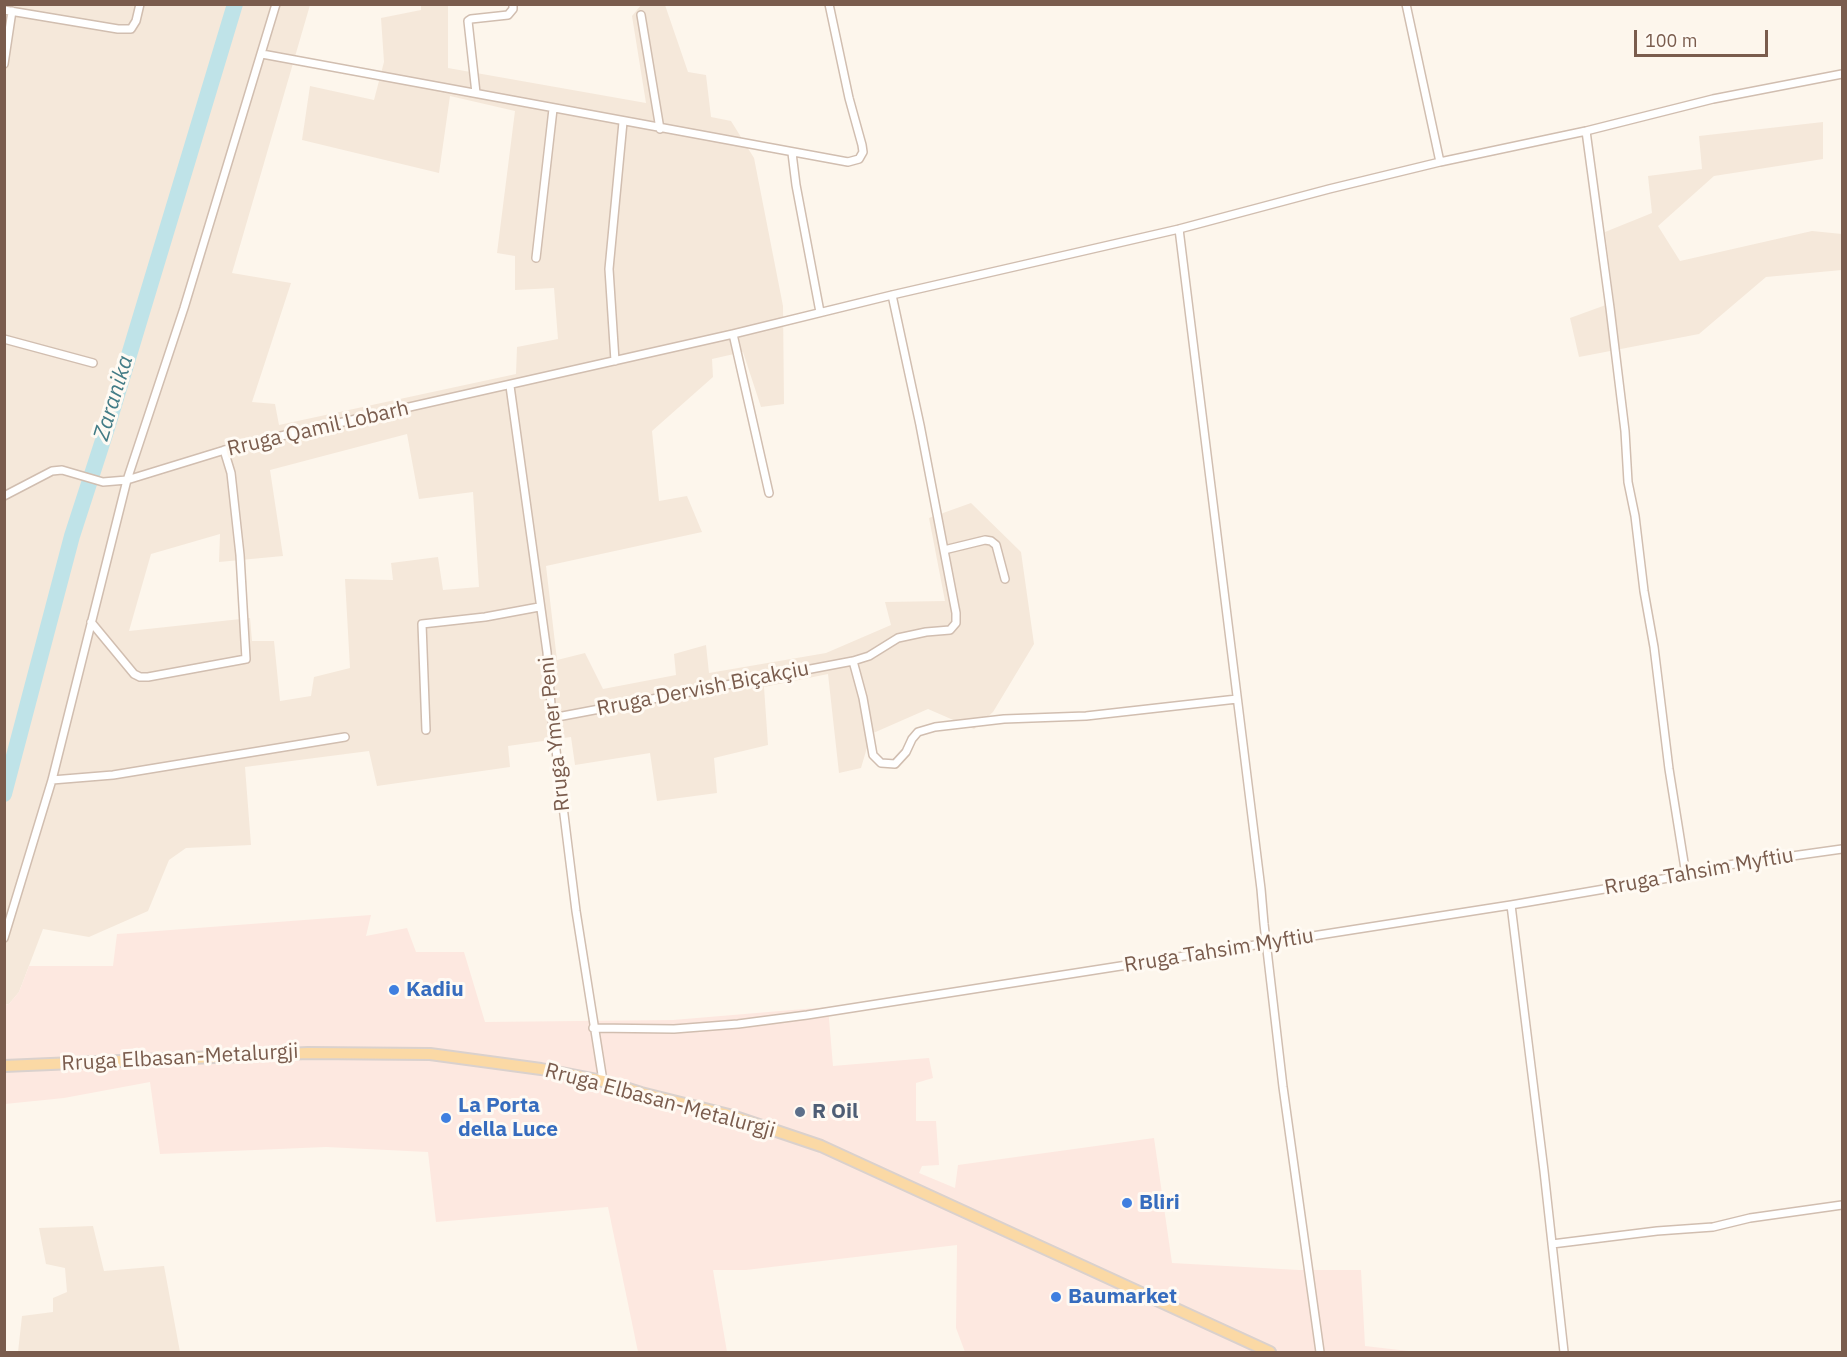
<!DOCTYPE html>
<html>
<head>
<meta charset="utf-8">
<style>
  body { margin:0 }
  #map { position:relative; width:1847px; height:1357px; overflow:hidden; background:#fdf6ec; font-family:"IBM Plex Sans",sans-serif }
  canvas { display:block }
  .frame { position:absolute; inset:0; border:6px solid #7a5c4d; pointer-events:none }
  .scale { position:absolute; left:1634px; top:30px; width:134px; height:27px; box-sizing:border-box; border:3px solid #7a5c4d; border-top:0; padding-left:8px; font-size:18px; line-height:21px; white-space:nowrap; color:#7a5c4d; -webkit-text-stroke:4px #fffaf3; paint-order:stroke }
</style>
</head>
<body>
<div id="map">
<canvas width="1847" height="1357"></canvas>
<div class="frame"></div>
<div class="scale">100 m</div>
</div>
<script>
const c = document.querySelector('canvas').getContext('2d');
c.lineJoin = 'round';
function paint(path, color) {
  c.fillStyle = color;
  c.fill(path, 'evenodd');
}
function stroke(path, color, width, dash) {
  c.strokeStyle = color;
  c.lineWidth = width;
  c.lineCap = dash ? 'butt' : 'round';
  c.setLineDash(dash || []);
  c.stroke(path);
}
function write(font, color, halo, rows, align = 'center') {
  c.font = font + ' "IBM Plex Sans",sans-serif';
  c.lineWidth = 6;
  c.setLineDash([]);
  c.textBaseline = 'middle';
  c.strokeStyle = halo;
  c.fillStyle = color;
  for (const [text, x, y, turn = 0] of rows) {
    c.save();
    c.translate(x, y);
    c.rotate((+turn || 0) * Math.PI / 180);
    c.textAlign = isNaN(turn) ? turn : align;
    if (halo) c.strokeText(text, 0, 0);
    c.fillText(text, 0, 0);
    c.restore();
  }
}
paint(new Path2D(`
  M5,5H310L232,273L291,283L252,402L275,404L279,425L516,374L517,347L558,339L554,288L515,290V256L497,253L515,111L450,96L439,173L302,140L310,86L374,100L384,62L381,18L421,10V5H450L448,6V68L646,103L632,16L641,5H665L688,72L706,75L711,117L731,121L754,158L783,306L784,404L761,407L743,352L712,359L713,377L652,431L659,501L687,496L702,532L546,566L557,660L585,653L603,689L676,675L674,654L706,645L709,673L826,653L891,625L885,602L945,601L929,518L971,503L1021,552L1034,644L993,712L974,729L928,709L871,734L861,768L839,773L828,674L764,687L768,745L714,758L717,793L657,801L650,753L575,765L571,737L508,746L510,767L377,786L369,751L245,767L251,845L186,848L169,860L148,911L89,937L43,929L19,992L9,1004L5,1005ZM407,434L419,499L473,492L479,587L443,590L438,557L391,563L393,580L345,579L350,668L314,677L311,696L280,701L274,641H252L250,618L129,631L151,554L220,534L219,562L283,556L270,470Z
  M1823,122V159L1714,176L1658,226L1680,261L1812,231L1842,234V270L1766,277L1699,334L1579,357L1570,318L1614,302L1605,232L1652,213L1648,176L1702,169L1699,136Z
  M93,1226L104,1271L164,1266L180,1352H18L22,1316L53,1312V1298L67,1292L65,1268L46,1264L39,1228Z`), '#f5e8da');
paint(new Path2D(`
  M371,915L366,936L407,928L416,952H464L485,1022L673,1020L828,1007L833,1066L929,1058L933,1078L916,1083V1121H936L939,1165L922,1166L919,1173L955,1188L958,1165L1154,1138L1172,1263L1299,1270H1361L1365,1346L1417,1352H965L956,1328L957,1245L746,1270H713L727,1352H638L608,1207L436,1222L428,1152L326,1147L160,1154L150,1082L64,1098L5,1104V1005L9,1004L19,992L29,966H113L117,934Z`), '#fde8e0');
stroke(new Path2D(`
  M4,794L72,536L107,428L235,4`), '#bfe3e8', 16);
const minor = new Path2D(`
  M1406,4L1440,162
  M4,10L118,29H131L136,21L140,4
  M641,15L660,129
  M262,54L848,162L859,159L863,152L862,145L849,98L829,4
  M4,64L12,11
  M476,93L468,21L471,19L508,15L513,9V4
  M1586,131L1610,308L1625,431L1628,482L1635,516L1644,591L1654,647L1669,769L1686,875
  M792,153L796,185L820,312
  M1179,229L1261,889L1264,924L1283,1087L1320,1352
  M536,258L553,109
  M733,334L769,493
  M4,339L93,363
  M615,361L609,269L623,122
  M510,386L547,652L552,718L576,911L603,1081
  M4,496L52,471L62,470L103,482L127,480L241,445L733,334L892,295L1179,229L1329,189L1440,162L1586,131L1713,99L1842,74
  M944,550L985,540L991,541L996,545L1005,579
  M91,622L134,674L140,677H148L246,659L240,555L231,473L224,450
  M853,661L863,698L873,755L881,763L895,764L906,752L912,739L918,732L935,727L1004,719L1086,716L1237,699
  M552,718L853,661L869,656L898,638L926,632L950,630L956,623V613L920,425L892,295
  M426,730L422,624L485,617L539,607
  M52,780L113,775L345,737
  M1511,905L1544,1171L1564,1352
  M4,938L52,780L127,480L184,308L276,4
  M593,1028L674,1029L738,1024L807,1015L1511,905L1686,875L1728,865L1842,849
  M1552,1244L1657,1231L1713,1227L1750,1218L1842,1205`);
const primary = new Path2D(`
  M4,1066L308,1053L430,1054L541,1069L603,1081L641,1093L729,1115L821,1146L1270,1352`);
stroke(minor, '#d1beb0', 10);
stroke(primary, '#dad1cd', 14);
stroke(minor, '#fff', 7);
stroke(primary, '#fbd9a5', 10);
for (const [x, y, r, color] of [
  [394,990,6,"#3f7fe0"],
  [800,1112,6,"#5c6f8a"],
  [446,1118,6,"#3f7fe0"],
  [1127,1203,6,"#3f7fe0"],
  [1056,1297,6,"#3f7fe0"]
]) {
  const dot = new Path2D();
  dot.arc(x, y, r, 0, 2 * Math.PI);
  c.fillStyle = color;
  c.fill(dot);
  stroke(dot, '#fffaf3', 2);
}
write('21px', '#7a5c4d', '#fffaf3', [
  ["Rruga Qamil Lobarh",318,429,-13],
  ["Rruga Dervish Biçakçiu",703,689,-11],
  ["Rruga Ymer Peni",555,734,-96],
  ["Rruga Tahsim Myftiu",1699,872,-10],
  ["Rruga Tahsim Myftiu",1219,951,-9],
  ["Rruga Elbasan-Metalurgji",180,1058,-3],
  ["Rruga Elbasan-Metalurgji",660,1101,15]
]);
write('bold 21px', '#366cbe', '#fffaf3', [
  ["Kadiu",406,990],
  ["La Porta",458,1106],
  ["della Luce",458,1130],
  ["Bliri",1139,1203],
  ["Baumarket",1068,1297]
], 'left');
write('bold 21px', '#4e5e75', '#fffaf3', [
  ["R Oil",812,1112]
], 'left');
write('italic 22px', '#437c86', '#fffaf3', [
  ["Zaranika",114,398,-73]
]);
</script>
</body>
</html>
